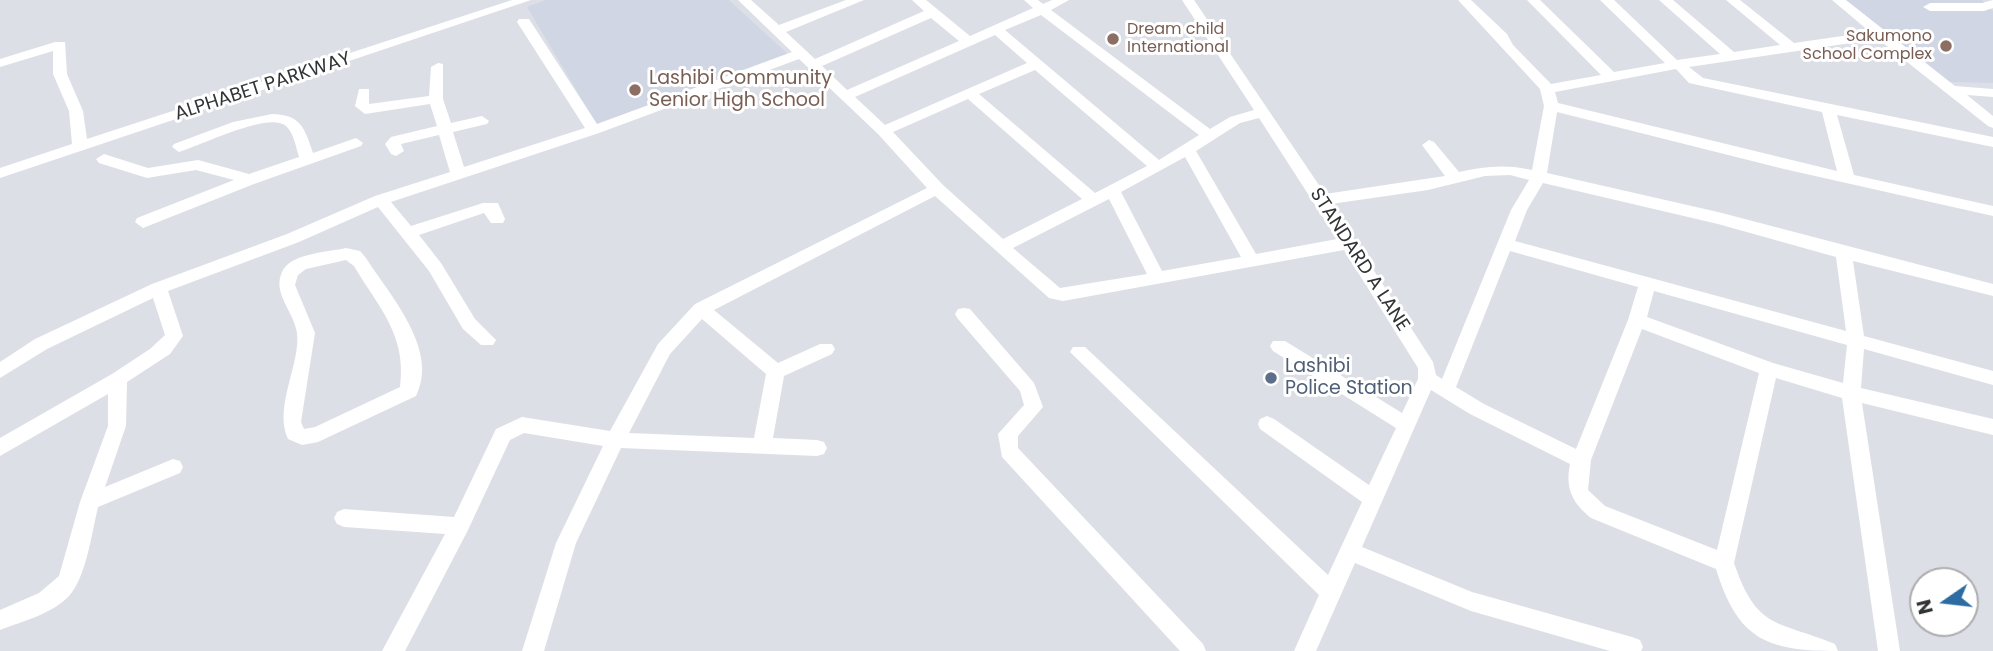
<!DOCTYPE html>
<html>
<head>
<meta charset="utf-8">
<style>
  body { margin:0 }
  #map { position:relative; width:1993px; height:651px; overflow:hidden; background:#dcdfe6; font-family:Poppins,sans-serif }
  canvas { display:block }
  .north { position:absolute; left:1909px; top:567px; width:70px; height:70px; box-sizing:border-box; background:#fff; border:2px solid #adadae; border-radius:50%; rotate:256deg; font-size:19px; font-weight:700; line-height:28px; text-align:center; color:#313335 }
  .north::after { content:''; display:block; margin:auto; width:24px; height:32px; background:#2c6ca2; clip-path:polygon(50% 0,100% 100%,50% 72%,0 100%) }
</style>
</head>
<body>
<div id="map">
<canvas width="1993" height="651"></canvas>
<div class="north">N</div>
</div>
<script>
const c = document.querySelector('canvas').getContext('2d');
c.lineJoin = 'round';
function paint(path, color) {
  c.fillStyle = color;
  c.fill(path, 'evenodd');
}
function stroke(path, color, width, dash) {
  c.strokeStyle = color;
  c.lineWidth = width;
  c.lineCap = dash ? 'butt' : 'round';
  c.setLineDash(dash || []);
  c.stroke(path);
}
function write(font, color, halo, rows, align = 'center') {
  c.font = font + ' Poppins,sans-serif';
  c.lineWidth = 6;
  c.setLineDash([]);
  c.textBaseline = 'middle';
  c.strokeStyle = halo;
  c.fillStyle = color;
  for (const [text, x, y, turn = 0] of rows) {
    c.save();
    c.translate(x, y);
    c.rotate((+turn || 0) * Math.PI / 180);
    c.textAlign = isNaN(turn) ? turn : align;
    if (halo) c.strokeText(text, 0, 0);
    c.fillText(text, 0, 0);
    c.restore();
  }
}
paint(new Path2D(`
  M546,0H729L789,55L597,125L527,7Z
  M1841,0H1982L1993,11V83L1944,82Z`), '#d0d6e4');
paint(new Path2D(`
  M512,0H531L0,178V168L72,144L69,111L53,74V51L0,67V59L55,42H65L67,74L83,111L87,139Z
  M738,0H751L779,25L846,0H864L786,32L815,59L924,11L912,0H926L970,36L1033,8L1024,0H1038L1043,4L1052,0H1069L1051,10L1210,129L1230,117L1254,110L1182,0H1194L1325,194L1445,176L1422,145L1429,140L1434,142L1459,172C1485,166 1506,164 1532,170L1544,106L1540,89L1458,0H1471L1507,34L1513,45L1551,84L1601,75L1527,0H1540L1614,72L1665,63L1600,0H1614L1677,60L1720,54L1659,0H1673L1734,52L1780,45L1726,0H1740L1794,43L1870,32L1832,0H1846L1955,86L1993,89V97L1967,95L1993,116V128L1988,126L1878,39L1689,67L1703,78L1993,137V147L1837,115L1854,175L1993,206V216L1784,169L1557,112L1547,173L1718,212L1993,284V296L1853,261L1864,336L1993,371V385L1864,349L1861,388L1993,419V435L1862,403L1900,651H1878L1842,398L1776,378L1734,563C1757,630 1776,620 1835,644L1838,651C1767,651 1738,640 1716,569L1591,518C1572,503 1565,488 1570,464L1470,414L1431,390L1362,547L1472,592L1632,637L1640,640L1643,647L1641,651H1610L1471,611L1355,563L1316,651H1294L1319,595L1070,352L1073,347H1085L1328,575L1362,502L1260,429L1258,424L1260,419L1267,416L1274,419L1369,485L1396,428L1273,351L1270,346L1273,341H1285L1402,413L1418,379V368L1344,250L1063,301L1049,298L935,196L714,310L778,363L820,344H832L835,349L832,354L784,376L773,438L817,440L824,442L827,448L824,454L817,456L621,448L576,543L544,651H522L556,543L603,446L524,433L510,440L467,532L405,651H382L445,534L344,527L337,524L334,518L337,512L344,509L454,517L496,429L522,417L610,431L658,344L695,304L927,188L878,134L799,59L599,133L391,202L411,226L483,203H498L505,219L503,223H491L484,213L419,235L441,263L475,319L496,340L493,345H481L463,329L429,271L378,207L299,242L168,291L183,336L170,354L127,382L126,426L105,487L173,459L180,461L183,467L180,473L98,507C92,532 86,578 69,596C52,614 23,621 0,630V610L39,593L59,576L80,502L108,426V394L0,456V438L112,374L150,349L165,335L153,298L47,349L0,378V362L35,339L152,284L287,234L375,196L450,172L439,135L401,144L404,151L396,156L391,154L385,144L391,137L437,126L430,104L365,114L355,106L359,89H369V104L429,96L431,67L438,63L443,64V99L451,123L482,116L489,121L487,124L453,132L464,167L585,128L517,22L519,19H529L597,124L792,52ZM1041,15L1199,135L1159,160L1005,30ZM931,18L959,41L847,90L822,66ZM995,35L1027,63L885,125L855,97ZM1676,69L1689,83L1822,112L1837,171L1558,103L1555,92ZM1035,70L1147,166L1095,193L979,94ZM968,99L1082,199L1003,239L943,185L893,132ZM1259,118L1337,239L1256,254L1196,151L1240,123ZM1185,157L1241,257L1162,271L1121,192ZM1510,175L1529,180L1511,210L1442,379L1436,375L1433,362L1331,204L1428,190L1485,176ZM1543,183L1718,224L1836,257L1846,331L1515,241L1527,210ZM1109,199L1147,274L1060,288L1013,248ZM1510,251L1638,287L1628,320L1576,449L1484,404L1456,387ZM1654,291L1847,345L1843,383L1773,363L1647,317ZM702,319L766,374L754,438L629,433L670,354ZM1642,329L1759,373L1717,550L1605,506L1588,490L1591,460Z
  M1993,0V8L1984,11H1930L1923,7L1930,3H1982Z
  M272,114C301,115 304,127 313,153L356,138L363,143L361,146L254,184L143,228L135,222L137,218L234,180L196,170L147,178L99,163L96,159L104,154L148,168L198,160L249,174L299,157C296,148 294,133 286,126C269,111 200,146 179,152L172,147L174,144L233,122Z
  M346,248L360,251L366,258C389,294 440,350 416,396L318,442L302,445L288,439C273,408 301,363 297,333C294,312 272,293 282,272C290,253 329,252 346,248ZM346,260L354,266C379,308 407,335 400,387L315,427L304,429L301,422L315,333L295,285L298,275L306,269Z
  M964,308L970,309L1034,383L1043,407L1018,436V448L1203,644L1206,651H1180L1002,457L998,434L1024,405L1020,391L958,319L955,314L958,309Z`), '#fff');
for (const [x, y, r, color] of [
  [1113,39,7,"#8d6e63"],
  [1946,46,7,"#8d6e63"],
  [635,90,7,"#8d6e63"],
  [1271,378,7,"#5c6f8a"]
]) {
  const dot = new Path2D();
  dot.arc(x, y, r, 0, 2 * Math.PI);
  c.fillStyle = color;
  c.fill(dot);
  stroke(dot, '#fff', 2.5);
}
write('16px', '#785e54', '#fff', [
  ["Dream child",1127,30],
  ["International",1127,48],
  ["Sakumono",1932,37,"right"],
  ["School Complex",1932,55,"right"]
], 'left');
write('19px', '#785e54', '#fff', [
  ["Lashibi Community",649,79],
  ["Senior High School",649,101]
], 'left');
write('19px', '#313335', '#fff', [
  ["ALPHABET PARKWAY",263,87,-18],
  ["STANDARD A LANE",1359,260,57]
]);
write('19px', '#4e5e75', '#fff', [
  ["Lashibi",1285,367],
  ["Police Station",1285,389]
], 'left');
</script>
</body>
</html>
